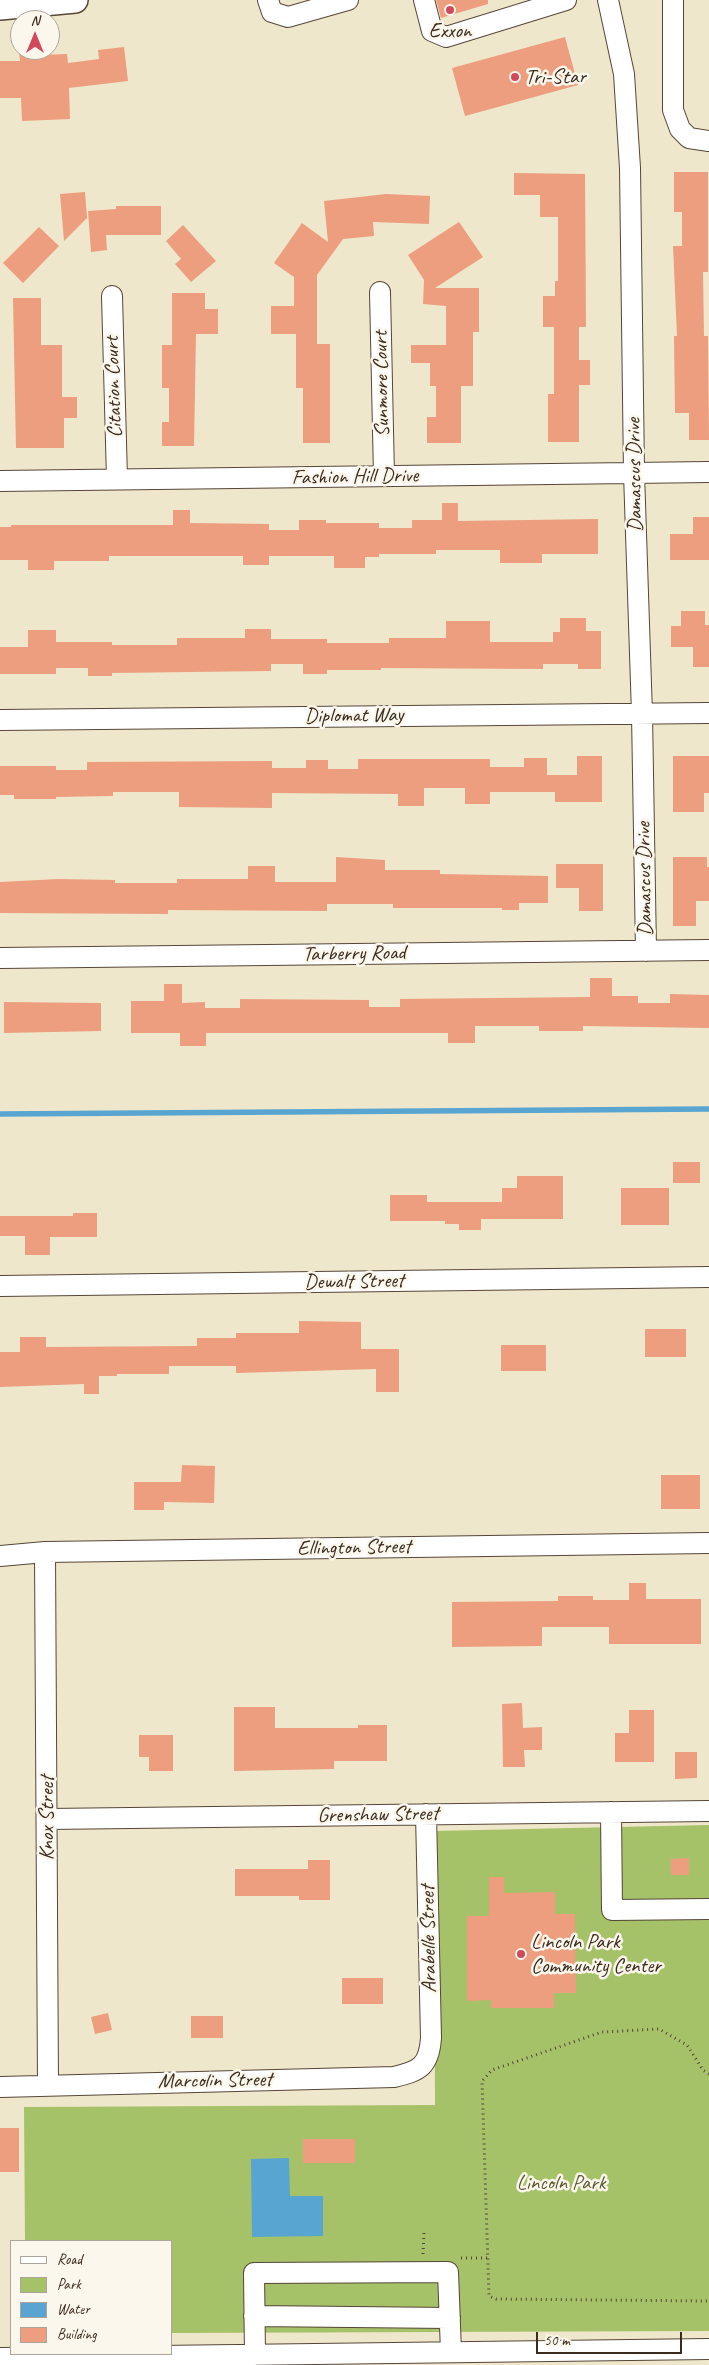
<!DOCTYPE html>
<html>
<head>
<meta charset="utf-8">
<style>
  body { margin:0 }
  #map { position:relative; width:709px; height:2365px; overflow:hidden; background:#efe7cb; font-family:Caveat,sans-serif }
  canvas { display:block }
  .legend { position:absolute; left:10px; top:2240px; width:162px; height:115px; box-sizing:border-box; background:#fbf7ec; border:1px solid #aea59a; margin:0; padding:6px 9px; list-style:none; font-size:15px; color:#3b2a1e }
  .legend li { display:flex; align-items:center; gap:10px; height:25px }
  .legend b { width:25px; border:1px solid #aea59a }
  .north { position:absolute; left:10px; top:10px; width:50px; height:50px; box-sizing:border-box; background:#fbf7ec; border:1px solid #aea59a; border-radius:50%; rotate:0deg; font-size:14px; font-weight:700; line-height:20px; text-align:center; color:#3b2a1e }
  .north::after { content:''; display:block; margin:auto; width:18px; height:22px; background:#d1495b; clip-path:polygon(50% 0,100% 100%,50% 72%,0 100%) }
  .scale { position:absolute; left:536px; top:2332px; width:146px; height:22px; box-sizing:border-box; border:2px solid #3b2a1e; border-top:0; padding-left:6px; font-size:15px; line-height:18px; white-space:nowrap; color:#3b2a1e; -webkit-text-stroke:4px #fbf7ec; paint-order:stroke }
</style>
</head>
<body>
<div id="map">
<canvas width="709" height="2365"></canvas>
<ul class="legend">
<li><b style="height:6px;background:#fff"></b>Road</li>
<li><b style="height:14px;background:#a6c268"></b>Park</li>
<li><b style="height:14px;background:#57a5d0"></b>Water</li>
<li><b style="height:14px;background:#ec9e7f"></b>Building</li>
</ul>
<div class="north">N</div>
<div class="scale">50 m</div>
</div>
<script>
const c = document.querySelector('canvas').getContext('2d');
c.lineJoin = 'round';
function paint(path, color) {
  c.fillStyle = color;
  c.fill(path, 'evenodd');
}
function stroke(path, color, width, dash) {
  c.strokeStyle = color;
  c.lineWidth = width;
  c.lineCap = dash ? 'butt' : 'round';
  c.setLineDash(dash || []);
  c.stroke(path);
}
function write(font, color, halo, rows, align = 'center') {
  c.font = font + ' Caveat,sans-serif';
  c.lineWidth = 5;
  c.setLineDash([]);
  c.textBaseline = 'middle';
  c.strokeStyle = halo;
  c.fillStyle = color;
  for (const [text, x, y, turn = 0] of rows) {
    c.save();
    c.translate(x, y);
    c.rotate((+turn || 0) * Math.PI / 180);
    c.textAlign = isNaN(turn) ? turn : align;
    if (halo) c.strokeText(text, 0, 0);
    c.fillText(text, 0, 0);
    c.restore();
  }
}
paint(new Path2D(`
  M709,1825V2331L171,2333V2241H25L24,2107L435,2105L434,1831Z`), '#a6c268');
paint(new Path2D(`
  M289,2158L290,2196H323V2236L252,2237L251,2159Z`), '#57a5d0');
stroke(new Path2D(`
  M0,1114L709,1109`), '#57a5d0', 5.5);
paint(new Path2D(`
  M436,0H488V4L441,18Z
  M565,37L578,85L465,116L452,68Z
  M124,47L128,81L69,88L70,119L22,121L21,98H0V61H20L19,50H40V55L67,54L68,63L99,59L98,50Z
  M674,172H708V272H703L704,336H708L709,440H689V413H675L674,336H677L673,246H682V212H674Z
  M514,173L585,174L586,327H579V360H590V385H579V442H548V394H554V327H543V296H555V281H558V217H540V195H514Z
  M85,192L87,218L64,241L60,194Z
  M386,194L430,196L429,224L373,222L374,236L343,239L317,275V344H330V443H303V388H296V334H271V306H294V277L274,263L302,223L328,242L324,201Z
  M116,206H161V235H106L107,250L91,252L88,211L116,209Z
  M459,222L483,257L435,288H479V332H473V386H461V443H427V417H436V386H430V363H411V345H446V306L423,304L424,280L408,255Z
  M183,225L216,261L191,282L175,264L181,259L166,241Z
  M39,227L59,246L23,283L3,263Z
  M172,293H205V309H218V334H196L194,446H162V422H169V388H162V345H172Z
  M13,298H41V345H62V397H77V418H64V448H16Z
  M442,503H458V521L598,519V554H542V563H500V550H436V554H379V557H365V568H334V556H269V565H243V556H109V561H54V570H28V560H0V527H11V525H173V510H190V523L269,524V530H299V520H326V523H379V528H412V520H442Z
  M693,517H709V560H670V534H693Z
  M681,611H705V625H709V667H693V647H671V626H681Z
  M560,618H586V631H601V669H578V664H543V669L381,668V670H327V674H303V664H271V671L112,673V676H88V668H56V674H0V647H28V630H56V642H112V645H177V638H245V629H271V639H327V643H389V638H446V621H490V642H553V632H560Z
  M577,756H602V802H555V792H490V804H465V788H424V806H398V794L272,793V808L179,807V792H113V796L56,797V799H14V795H0V766H56V770H87V762L272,761V768H306V760H328V769H358V759H490V767H524V758H547V775H577Z
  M673,756H709V793H704V812H673Z
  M336,857L385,860V870H440V874L548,876V903H519V910H502V908H393V904H327V911L168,910V914L0,913V882L58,879L115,880V883H177V879H248V866H275V882H336Z
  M673,857H707V867H709V901H696V926H673Z
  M556,864H603V911H579V888H556Z
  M590,978H612V996H638V1003H670V994L709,995V1028L583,1026V1031H539V1026H475V1043H448V1033H206V1046H180V1033H131V1001H164V984H182V1003L205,1002V1008H240V999L369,1000V1007H400V999L590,997Z
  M4,1002L101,1003V1031L4,1033Z
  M673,1162H700V1183H673Z
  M517,1176H563V1219H481V1230H459V1224H445V1221H390V1195H427V1202H502V1188H517Z
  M621,1188H669V1225H621Z
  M73,1213H97V1237H50V1255H25V1236H0V1216H73Z
  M299,1321L361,1322V1349H399V1392H376V1369L236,1373V1366H169V1374H117V1376H99V1394H84V1384L0,1387V1352H20V1337H46V1347L197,1346V1338H236V1333H299Z
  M645,1329H686V1357H645Z
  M501,1345H546V1371H501Z
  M182,1465L215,1466L214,1503L164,1502V1510H134V1482H181Z
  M661,1475H700V1509H661Z
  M629,1583H646V1599H701V1644H609V1627H542V1646L452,1647V1602L558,1601V1596H593V1600H629Z
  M522,1703L523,1728L542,1727V1750H524L525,1767H503L502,1704Z
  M234,1707H275V1728H358V1725H387V1761H334V1769L234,1771Z
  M629,1710H654V1762H615V1733H629Z
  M139,1735H173V1771H149V1757H139Z
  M675,1752H697V1778L675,1779Z
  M689,1858V1875H671V1859Z
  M308,1860H330V1900H299V1896H235V1869H308Z
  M489,1877H504V1893L555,1892V1914H575L576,1993H554V2008H491V2000L467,2001V1916H489Z
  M342,1978H383V2004H342Z
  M108,2013L112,2030L95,2034L91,2017Z
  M191,2016H223V2038H191Z
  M0,2128H19V2172H0Z
  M303,2139H355V2163H303Z`), '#ec9e7f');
const minor = new Path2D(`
  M268,0L272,12L288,17L348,0
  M424,0L432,31L446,37L566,0
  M608,0L624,74L630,168L634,473L642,714L646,951
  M673,0V110L680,129L689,138L709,141
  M380,292L384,476
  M112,296L117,479
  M0,481L709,472
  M0,720L709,713
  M0,958L709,950
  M0,1286L709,1277
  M45,1552L48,2085
  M0,1556L45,1552L709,1543
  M611,1812L612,1910L709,1909
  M48,1819L709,1811
  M0,2087L394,2077C420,2071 429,2066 431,2038L426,1814
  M254,2316L450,2318
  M255,2355L254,2273L448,2272L451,2352
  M0,2358L709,2349`);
const major = new Path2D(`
  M0,7L75,0`);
stroke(minor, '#564638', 22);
stroke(major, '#564638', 28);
stroke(new Path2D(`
  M709,2074L703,2070L687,2045L659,2029L602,2032L492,2070L482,2081L489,2296L496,2299L709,2301
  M423,2254L424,2232
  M461,2258H489`), '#564638', 3, [1, 4]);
stroke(minor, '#fff', 20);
stroke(major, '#fff', 25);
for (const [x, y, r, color] of [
  [450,10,5,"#d1495b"],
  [515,77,5,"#d1495b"],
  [521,1954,5,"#d1495b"]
]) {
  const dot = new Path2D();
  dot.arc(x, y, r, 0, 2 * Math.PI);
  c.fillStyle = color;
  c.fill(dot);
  stroke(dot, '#fbf7ec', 2);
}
write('21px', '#3b2a1e', '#fbf7ec', [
  ["Exxon",450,31,"center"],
  ["Tri-Star",525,77],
  ["Lincoln Park",531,1942],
  ["Community Center",531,1966]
], 'left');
write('21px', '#3b2a1e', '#fbf7ec', [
  ["Sunmore Court",382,384,-91],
  ["Citation Court",114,387,-92],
  ["Damascus Drive",635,475,-91],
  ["Fashion Hill Drive",355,477,-1],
  ["Diplomat Way",354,716,-1],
  ["Damascus Drive",645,879,-91],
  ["Tarberry Road",354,954,-1],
  ["Dewalt Street",354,1282,-1],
  ["Ellington Street",354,1548,-1],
  ["Grenshaw Street",378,1815,-1],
  ["Knox Street",47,1818,-90],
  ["Arabelle Street",429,1939,-91],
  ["Marcolin Street",215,2081,-1]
]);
write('21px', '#5b5834', '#fbf7ec', [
  ["Lincoln Park",561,2183]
]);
</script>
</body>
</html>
